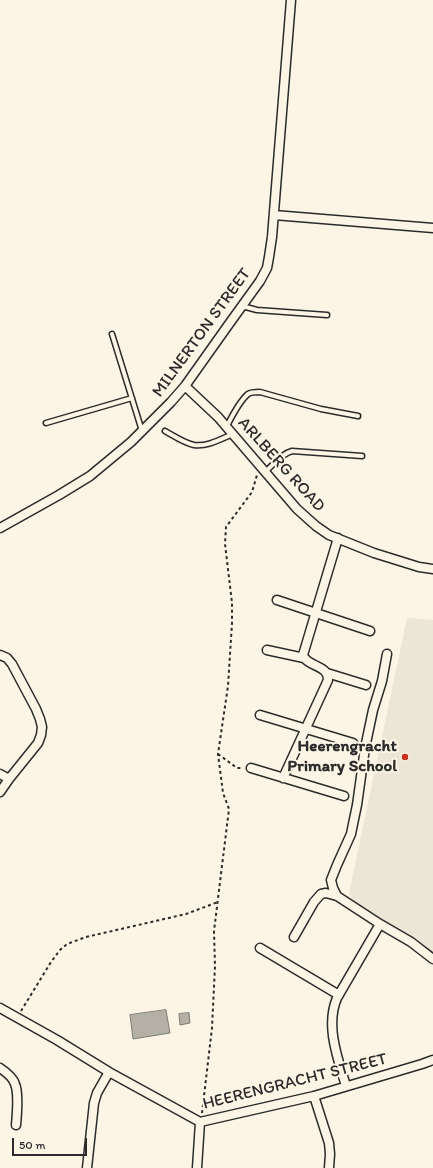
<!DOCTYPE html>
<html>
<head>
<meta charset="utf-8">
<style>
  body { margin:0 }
  #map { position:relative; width:433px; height:1168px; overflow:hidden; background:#fcf5e5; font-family:Itim,sans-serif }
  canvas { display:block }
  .scale { position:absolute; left:12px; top:1138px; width:75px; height:18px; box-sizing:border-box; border:2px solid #2b2b2b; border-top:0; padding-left:5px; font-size:12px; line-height:14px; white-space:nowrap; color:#2b2b2b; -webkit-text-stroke:3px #fcf5e5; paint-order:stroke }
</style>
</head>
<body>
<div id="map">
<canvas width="433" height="1168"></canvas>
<div class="scale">50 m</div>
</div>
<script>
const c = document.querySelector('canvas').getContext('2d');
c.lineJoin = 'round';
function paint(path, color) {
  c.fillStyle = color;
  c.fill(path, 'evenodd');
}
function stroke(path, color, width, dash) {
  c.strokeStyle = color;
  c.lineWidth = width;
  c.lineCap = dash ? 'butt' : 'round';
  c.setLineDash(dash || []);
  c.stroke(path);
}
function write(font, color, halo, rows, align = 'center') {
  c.font = font + ' Itim,sans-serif';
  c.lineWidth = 4;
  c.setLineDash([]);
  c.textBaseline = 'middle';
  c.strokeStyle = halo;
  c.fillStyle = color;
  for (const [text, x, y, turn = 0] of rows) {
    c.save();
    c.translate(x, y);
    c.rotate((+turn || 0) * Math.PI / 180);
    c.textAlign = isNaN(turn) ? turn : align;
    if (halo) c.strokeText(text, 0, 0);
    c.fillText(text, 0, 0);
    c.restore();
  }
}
paint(new Path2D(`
  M407,618L433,620V954L354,905L349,893Z`), '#ece6d7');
const water = new Path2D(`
  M166,1010L170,1033L133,1039L130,1015Z
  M189,1013L190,1023L180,1025L179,1014Z`);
paint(water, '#b4b0a5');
stroke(water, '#7d7b74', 1);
const service = new Path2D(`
  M242,306L257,310L327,315
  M112,334L142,431
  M46,423L132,398
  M227,426C231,418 241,400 248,394C251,392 256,392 260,392L321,409L358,416
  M165,431C174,436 184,443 194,445C207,447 221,439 233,434
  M265,472C273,465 281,454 292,451L362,456`);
const minor = new Path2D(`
  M274,215L433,228
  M185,386L218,417L297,509L316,526L329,535L374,553L419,567L433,569
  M0,528L59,495L90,476L131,442L171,402L185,386L229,324L260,281L267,268L269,257L272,237L291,0
  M277,600L370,631
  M267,650L304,658
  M0,655L7,658L12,664L36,709L40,719L42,727L41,735L38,743L9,779L0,792
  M327,673L366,685
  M260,715L353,743
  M251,768L344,796
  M0,774L9,779
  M283,778L328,680C329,665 307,667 303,655L338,538
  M337,896L333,888L331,880L337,865L351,834L353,824L357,805L365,748L373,710L382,681L387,654
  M294,937L314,902L321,894L326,893L337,896L380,924L411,942L433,959
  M260,948L339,995
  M0,1008L57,1040L109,1072L200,1122L314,1096L422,1064L433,1060
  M0,1068C6,1072 13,1077 15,1084C19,1093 17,1114 16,1125
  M346,1086C338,1059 325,1026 337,998L380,924
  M314,1096L329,1143L330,1154L329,1168
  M87,1168L94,1103L97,1093L109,1072
  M197,1168L200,1122`);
stroke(service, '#2b2b2b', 7);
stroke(minor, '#2b2b2b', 11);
stroke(new Path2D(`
  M218,754L237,768H242
  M21,1011L51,962L60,950L67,944L86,937L186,914L218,902
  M202,1113L212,1028L215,966L214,931L229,809L223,793L218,754L228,686L232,623V603L225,544L226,527L252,492L257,475`), '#2b2b2b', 2, [3, 3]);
stroke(service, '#fcf5e5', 4);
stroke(minor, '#fcf5e5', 8);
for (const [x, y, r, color] of [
  [405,757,4,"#c8321e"]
]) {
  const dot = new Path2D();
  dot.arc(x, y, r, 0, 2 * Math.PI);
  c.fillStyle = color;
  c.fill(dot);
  stroke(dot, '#fcf5e5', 1.5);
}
write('17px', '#2b2b2b', '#fcf5e5', [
  ["MILNERTON STREET",202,333,-54],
  ["ARLBERG ROAD",281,465,48],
  ["HEERENGRACHT STREET",295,1082,-14]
]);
write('bold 17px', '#2b2b2b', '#fcf5e5', [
  ["Heerengracht",397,747],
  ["Primary School",397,767]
], 'right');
</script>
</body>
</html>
